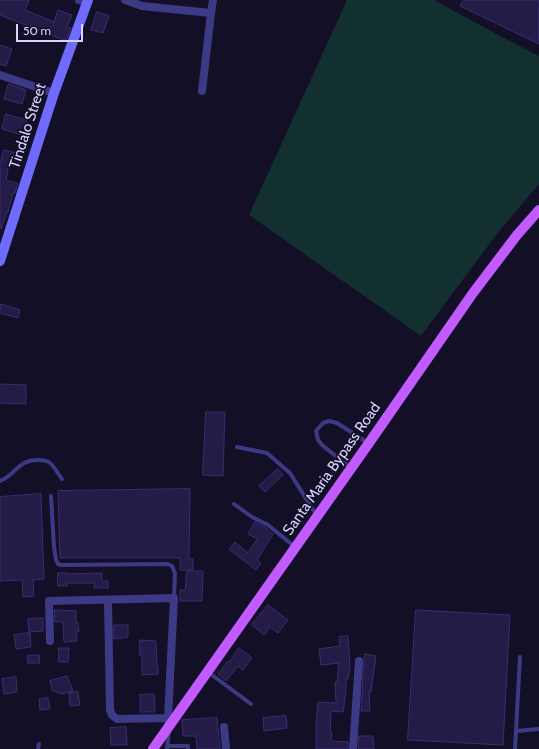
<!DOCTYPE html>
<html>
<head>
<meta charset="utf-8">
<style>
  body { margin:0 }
  #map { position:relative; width:539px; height:749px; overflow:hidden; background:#130f26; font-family:Cabin,sans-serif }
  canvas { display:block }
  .scale { position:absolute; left:16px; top:24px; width:67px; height:18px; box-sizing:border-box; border:2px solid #d9d4ff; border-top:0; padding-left:5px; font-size:12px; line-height:14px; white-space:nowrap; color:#d9d4ff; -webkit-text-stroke:3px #130f26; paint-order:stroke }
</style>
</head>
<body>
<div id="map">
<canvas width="539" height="749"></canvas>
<div class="scale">50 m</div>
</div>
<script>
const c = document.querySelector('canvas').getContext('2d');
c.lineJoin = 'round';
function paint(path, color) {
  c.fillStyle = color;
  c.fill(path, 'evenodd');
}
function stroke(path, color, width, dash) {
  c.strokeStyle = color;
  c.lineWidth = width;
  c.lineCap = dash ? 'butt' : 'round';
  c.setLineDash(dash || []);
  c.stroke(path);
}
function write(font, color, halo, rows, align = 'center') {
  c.font = font + ' Cabin,sans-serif';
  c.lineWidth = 3.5;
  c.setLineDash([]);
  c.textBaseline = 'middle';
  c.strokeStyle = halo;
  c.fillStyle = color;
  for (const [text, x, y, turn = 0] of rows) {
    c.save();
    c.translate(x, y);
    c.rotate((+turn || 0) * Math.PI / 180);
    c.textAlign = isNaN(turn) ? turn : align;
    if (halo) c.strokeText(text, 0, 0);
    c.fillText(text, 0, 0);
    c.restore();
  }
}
paint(new Path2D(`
  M347,0H434L502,37L539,56V184L496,235L421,336L249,215Z`), '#12302f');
const building = new Path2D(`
  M0,0H29L25,10L54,22L58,10L72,15L67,27L71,28L66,41L0,15Z
  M464,0H539V44L460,6Z
  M97,12L109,16L103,33L91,30Z
  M0,45L12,49L6,66L0,64Z
  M9,84L26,90L22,104L4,99Z
  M6,114L27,120L22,135L2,129Z
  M4,150L20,154L17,165L9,163L6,180L18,184L15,193H13L8,212H7L1,229L0,228V165Z
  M1,304L20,310L18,318L0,313Z
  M0,384L26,385V404L0,403Z
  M206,412H225L223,476L203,475Z
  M278,469L283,475L265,492L259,486Z
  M190,489L189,559H193V570H180V558H60L58,491Z
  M41,494L44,579L33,580L34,596L23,597L22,580L0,581V497Z
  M255,522L266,528L273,534L257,560L261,563L256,570L229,549L235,542L248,553L257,539L248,534Z
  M187,571H203L202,601H180V590H185Z
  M58,573H67V574L102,573V581H108V588H94V583H67V586H58Z
  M268,605L288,620L278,633L270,627L264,635L252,625Z
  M55,610L76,611V623H78L79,632H76L77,641L64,642L63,622H55Z
  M416,610L510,615L503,745L408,740Z
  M43,618V631L29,632L28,619Z
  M114,625H128V637L114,639Z
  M30,633L31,647L16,649L14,635Z
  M348,636L350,667L348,679L346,678V691L343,712L331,711L330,732H332L331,741L348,742V749H316V725L318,702L336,703L335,682H337L339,663L321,665L319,649L340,646L339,637Z
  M140,640L156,641L157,666H158V674L142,675V655H140Z
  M59,648H69L68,662H59Z
  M239,648L252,658L243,670L238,666L226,681L218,674L228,661L229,662Z
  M365,654L376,656L371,692L369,691L370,711H361L364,660Z
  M28,655H39L40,663H28Z
  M67,676L73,691L61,694L52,690L50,681Z
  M16,677L17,692L4,694L2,679Z
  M78,692L80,705L70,706L69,693Z
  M154,694L155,712H140V695Z
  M48,698L50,709L40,710L39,699Z
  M286,716L287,728L264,731L263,718Z
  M217,718L220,749H197L196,736H183L182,720Z
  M126,727L127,745H111L110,728Z
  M359,736H373L374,749H359Z`);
paint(building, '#241b47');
stroke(building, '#3b2d73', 1);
stroke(new Path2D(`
  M237,447L267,453L290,473L317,516
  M351,468L322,445L318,440L316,431L323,423L329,421L337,423L368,443
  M0,481C17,474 17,460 38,460C42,460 47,460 50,463C54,466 58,474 62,479
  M51,496L54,547L56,560L58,564L61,565L168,564L172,566L175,573L174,598
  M234,504L252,517L268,525L295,547
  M208,672L251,704
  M516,731L539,729
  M167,746H188V749
  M38,749L39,744
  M167,749L169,731
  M515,749L520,657`), '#3d3a85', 4);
stroke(new Path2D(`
  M79,0L88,2
  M125,0L142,6L211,13L213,0
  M0,75L54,93
  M202,91L211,13
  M108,600L110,710L112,715L117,719L168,718
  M50,641L49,601L174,598L168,718L169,725
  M224,727L226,749
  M353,749L359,661`), '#3d3a85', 8);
stroke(new Path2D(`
  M0,261L54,93L88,0`), '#6f6bff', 10);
stroke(new Path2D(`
  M153,749L369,443L473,293L517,235L539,210`), '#c25bff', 10);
write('15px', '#d9d4ff', '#130f26', [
  ["Tindalo Street",28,126,-72],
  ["Santa Maria Bypass Road",332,469,-55]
]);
</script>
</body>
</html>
